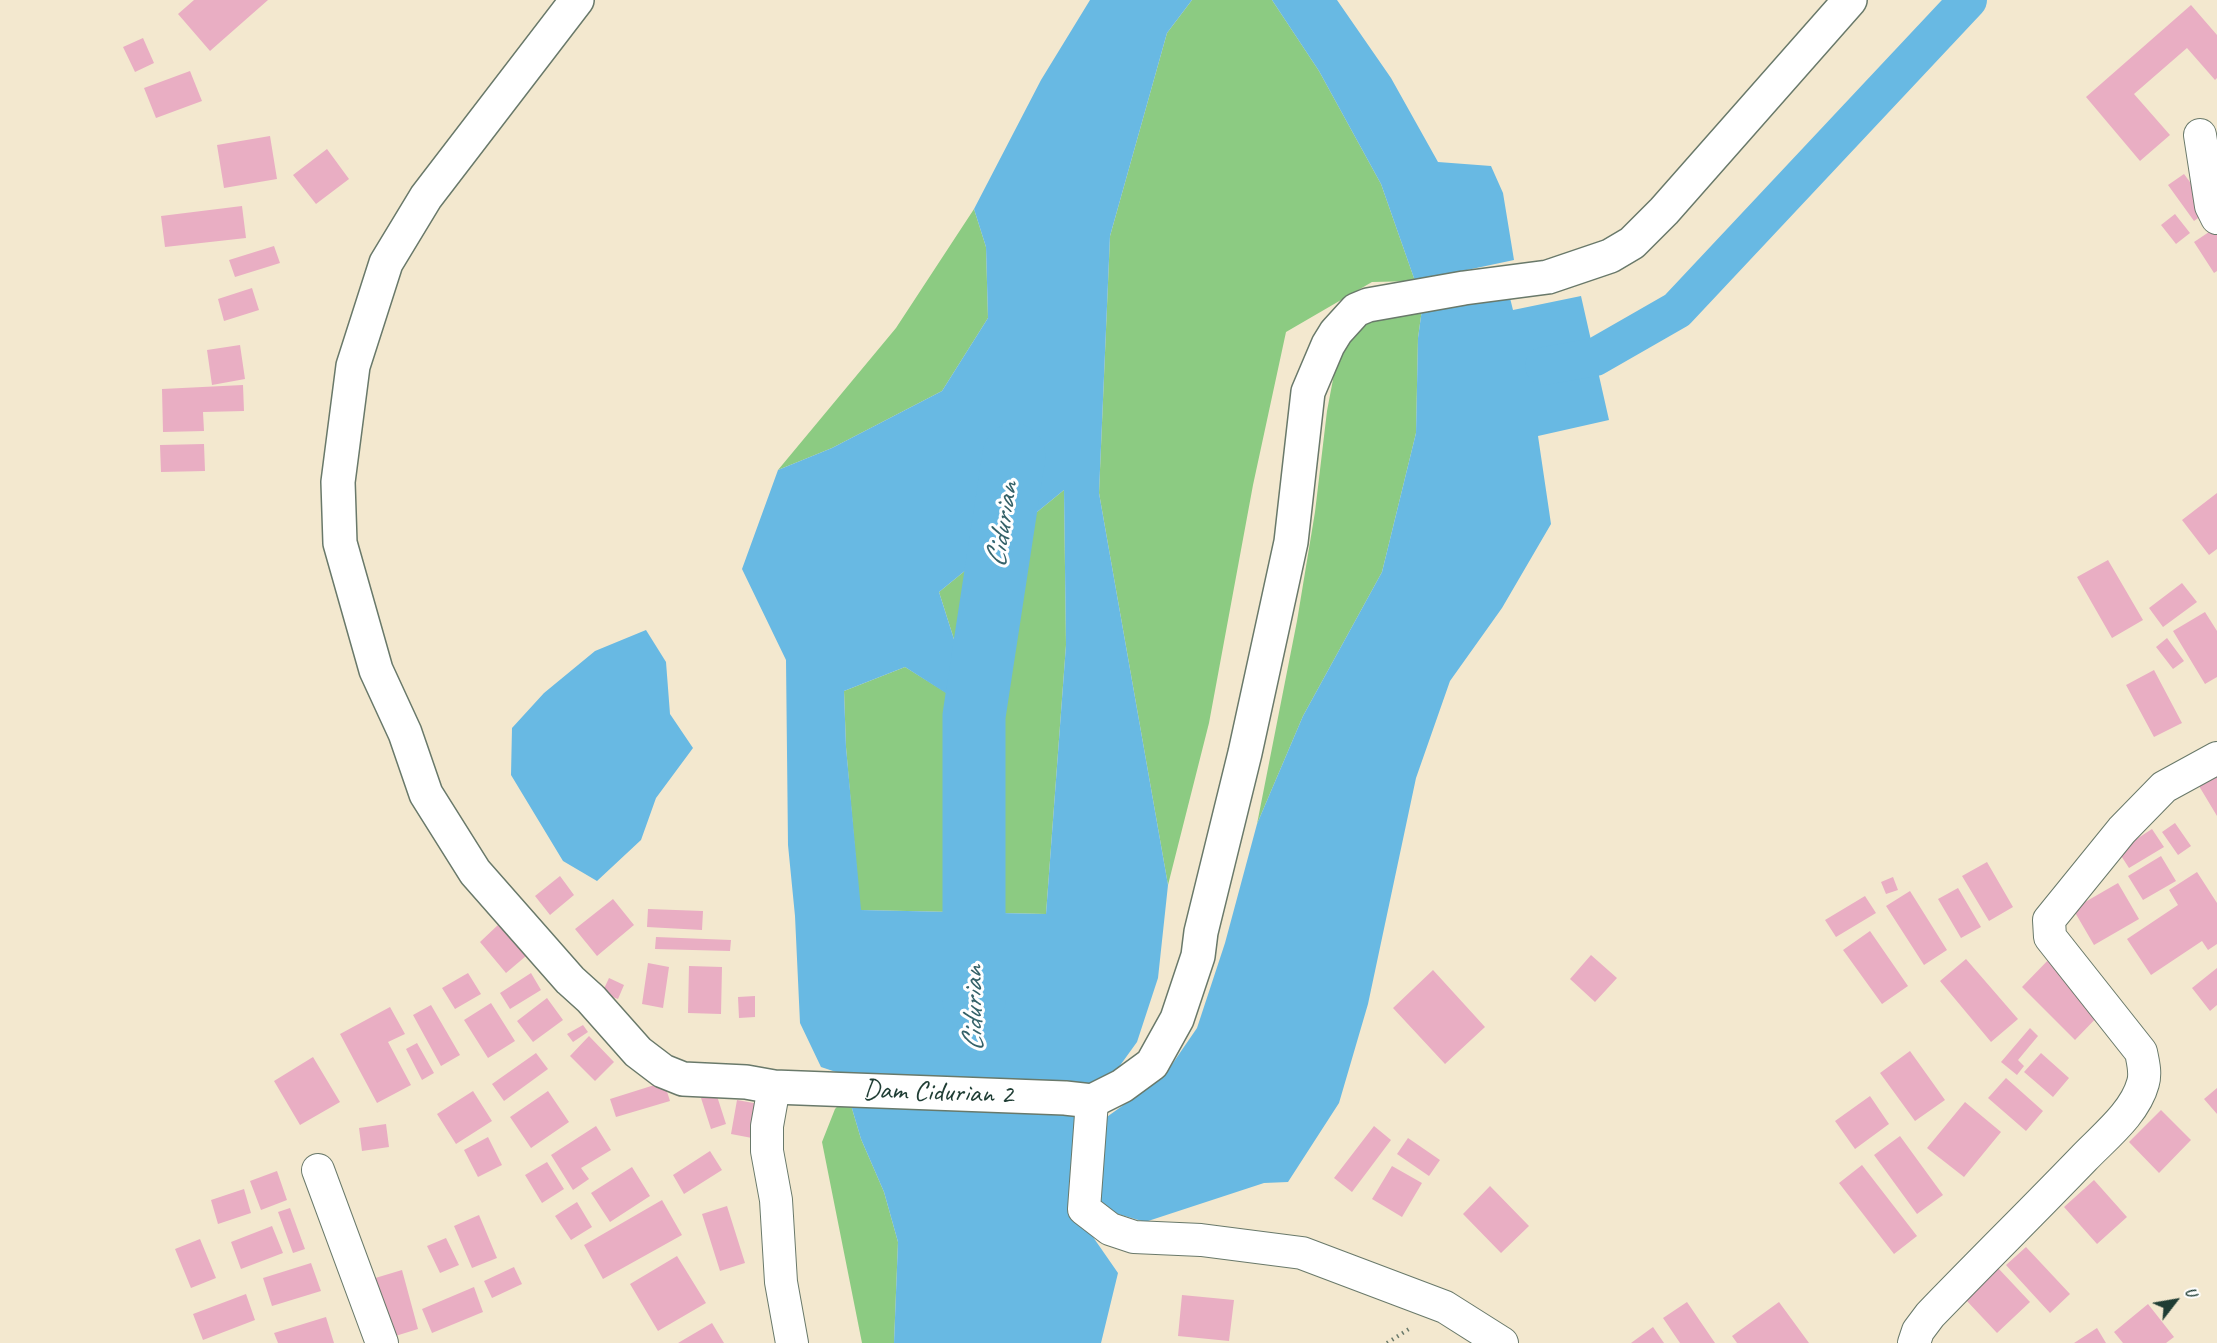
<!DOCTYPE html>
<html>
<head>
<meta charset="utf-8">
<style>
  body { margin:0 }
  #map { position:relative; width:2217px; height:1343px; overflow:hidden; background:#f3e8cf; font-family:Caveat,sans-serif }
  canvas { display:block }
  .north { position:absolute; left:2145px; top:1271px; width:60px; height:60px; -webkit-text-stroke:4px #fff; paint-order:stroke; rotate:59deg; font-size:16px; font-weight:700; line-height:24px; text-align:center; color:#1f3d34 }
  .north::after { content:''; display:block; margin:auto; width:21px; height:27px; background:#1f3d34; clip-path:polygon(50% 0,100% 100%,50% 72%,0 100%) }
</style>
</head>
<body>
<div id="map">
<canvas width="2217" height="1343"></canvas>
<div class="north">U</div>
</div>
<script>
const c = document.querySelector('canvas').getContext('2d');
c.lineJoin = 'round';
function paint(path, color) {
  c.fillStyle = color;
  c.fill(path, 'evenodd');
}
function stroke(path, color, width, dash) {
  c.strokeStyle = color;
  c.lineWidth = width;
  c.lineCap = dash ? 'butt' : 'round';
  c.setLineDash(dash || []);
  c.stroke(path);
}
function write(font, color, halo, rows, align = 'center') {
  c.font = font + ' Caveat,sans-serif';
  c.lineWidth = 6;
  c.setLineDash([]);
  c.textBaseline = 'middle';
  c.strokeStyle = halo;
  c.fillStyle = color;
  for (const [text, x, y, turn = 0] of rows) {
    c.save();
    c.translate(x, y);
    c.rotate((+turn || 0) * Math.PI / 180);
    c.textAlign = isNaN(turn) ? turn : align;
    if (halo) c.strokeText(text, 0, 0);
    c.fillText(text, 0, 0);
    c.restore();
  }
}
paint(new Path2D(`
  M1192,0H1272L1319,71L1381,184L1415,281L1372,282L1286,332L1253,485L1209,723L1168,885L1099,493L1110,236L1167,33Z
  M974,209L986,247L988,318L942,391L832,448L778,470L896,328Z
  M1423,302L1418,338L1416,433L1382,572L1303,716L1257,824L1297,621L1315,512L1327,411L1338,353L1369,318Z
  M1064,490L1066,645L1046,914L860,910L846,747L844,691L905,667L963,703L965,674L939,592Z
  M848,1095L861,1139L884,1192L898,1242L894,1343H862L822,1142L835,1109Z`), '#8ccb82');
paint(new Path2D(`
  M1090,0H1192L1167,33L1110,236L1099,493L1168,885L1158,978L1137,1042L1111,1078L1077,1089L854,1078L821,1067L800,1023L795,916L788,845L786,660L742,569L778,470L832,448L942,391L988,318L986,247L974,209L1041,80ZM1064,490L1066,645L1046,914L861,910L846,747L844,691L905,667L963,704L965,674L939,592Z
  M1272,0H1337L1391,78L1438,162L1491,166L1503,193L1514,260L1415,281L1381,184L1319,71Z
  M1508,290L1513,310L1581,296L1609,420L1538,436L1551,524L1502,608L1450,681L1416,778L1368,1004L1339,1103L1288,1182L1264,1183L1145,1222L1091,1206L1097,1124L1164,1076L1197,1028L1225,943L1257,824L1303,716L1382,572L1416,433L1418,338L1423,302Z
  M646,630L666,662L670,714L693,748L656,798L641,840L597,881L563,861L511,775L512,728L544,693L595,651Z
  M848,1095L1077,1106L1075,1211L1118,1273L1101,1343H894L898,1242L884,1192L861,1139Z`), '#68b9e3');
stroke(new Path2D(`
  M1544,366L1595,357L1677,310L1968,0`), '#68b9e3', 38);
stroke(new Path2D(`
  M974,1000V716L1014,455`), '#68b9e3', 63);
paint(new Path2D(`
  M194,0H268L210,51L178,14Z
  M2191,5L2217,35V78L2215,80L2187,48L2134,94L2170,135L2140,161L2086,97Z
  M143,38L154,63L135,72L123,47Z
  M190,71L202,101L156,118L144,88Z
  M270,136L277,179L224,188L217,145Z
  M327,149L349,179L316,204L293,175Z
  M2184,174L2210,209L2194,221L2168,185Z
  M242,206L246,238L165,247L161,216Z
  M2175,214L2190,233L2176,244L2161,225Z
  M2215,228L2217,231V271L2214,273L2194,242Z
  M274,246L280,263L235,277L229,260Z
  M252,288L259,310L224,321L218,299Z
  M240,345L245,379L212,385L207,350Z
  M243,385L244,411L203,412L204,431L163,432L162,389Z
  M204,444L205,471L161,472L160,445Z
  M2217,493V549L2209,555L2182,520Z
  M2108,560L2143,620L2112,638L2077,577Z
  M2182,583L2197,602L2163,627L2149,608Z
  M2205,612L2217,631V677L2205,684L2173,631Z
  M2167,638L2184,661L2173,669L2156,647Z
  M2154,670L2182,723L2154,737L2126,685Z
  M2217,769V816L2196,781Z
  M2175,823L2191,846L2178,855L2162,832Z
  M2152,829L2164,847L2129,868L2118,851Z
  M2161,856L2176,881L2143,900L2128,876Z
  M1987,862L2013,907L1989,921L1962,876Z
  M2197,872L2217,903V944L2208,950L2202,941L2151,975L2127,939L2178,905L2169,890Z
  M560,876L574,895L550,915L535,896Z
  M1893,877L1898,890L1886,894L1881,882Z
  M2118,883L2139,919L2094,945L2073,909Z
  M1958,888L1981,927L1961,938L1938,899Z
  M1910,891L1947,950L1924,965L1886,906Z
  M1865,896L1876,913L1836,937L1825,920Z
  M613,899L634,925L597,956L575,929Z
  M648,909L703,911L702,930L647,927Z
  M499,924L526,956L506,973L480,942Z
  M1870,931L1908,986L1882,1004L1843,950Z
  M656,937L731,940L730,951L655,949Z
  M1591,955L1617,978L1595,1002L1570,979Z
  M2052,956L2105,1009L2075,1040L2022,987Z
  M1966,959L2018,1019L1991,1042L1940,981Z
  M648,963L669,967L663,1008L642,1004Z
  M689,966L722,967L721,1014L688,1013Z
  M2217,968V1005L2210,1011L2192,988Z
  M1433,970L1485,1027L1445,1064L1393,1008Z
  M468,973L481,994L455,1009L442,988Z
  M531,973L541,990L510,1009L500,993Z
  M609,978L624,985L618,999L602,993Z
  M755,996V1017L739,1018L738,997Z
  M547,998L563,1020L533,1042L517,1021Z
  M491,1003L515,1041L488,1058L464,1020Z
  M431,1005L460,1055L441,1066L413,1015Z
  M390,1007L405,1034L388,1042L411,1085L377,1103L340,1034Z
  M583,1025L588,1032L573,1042L567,1034Z
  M2030,1028L2038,1036L2018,1060L2024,1066L2017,1075L2001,1062Z
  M589,1036L614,1062L595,1081L570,1056Z
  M417,1043L434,1073L422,1080L406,1049Z
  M1910,1051L1945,1100L1915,1121L1880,1073Z
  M536,1053L548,1069L504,1101L492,1084Z
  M2041,1053L2069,1078L2053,1097L2024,1072Z
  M313,1057L340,1102L300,1125L274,1081Z
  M2006,1078L2043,1111L2026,1131L1988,1098Z
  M664,1082L670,1101L616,1117L610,1099Z
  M2217,1088V1114L2204,1099Z
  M473,1091L492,1121L456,1144L437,1114Z
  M548,1091L569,1122L531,1148L510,1117Z
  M716,1093L726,1124L711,1129L701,1098Z
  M1870,1096L1889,1124L1855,1149L1835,1121Z
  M737,1100L759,1104L752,1138L731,1134Z
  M1965,1102L2001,1132L1964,1177L1927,1148Z
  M2161,1110L2191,1140L2159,1173L2129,1142Z
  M386,1124L389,1147L362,1151L359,1128Z
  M596,1126L611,1150L581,1168L589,1179L573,1190L551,1155Z
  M1374,1126L1391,1140L1352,1192L1334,1178Z
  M1900,1136L1943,1195L1917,1214L1874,1155Z
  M488,1137L502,1165L478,1177L464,1150Z
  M1408,1138L1440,1160L1429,1176L1397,1154Z
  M710,1151L722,1170L684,1194L673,1175Z
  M547,1162L564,1189L542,1203L525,1175Z
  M1862,1165L1917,1236L1894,1254L1839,1183Z
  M1392,1166L1422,1183L1402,1217L1372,1199Z
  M632,1167L650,1196L610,1222L591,1193Z
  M277,1171L287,1200L261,1210L250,1181Z
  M2094,1180L2127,1217L2097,1244L2064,1207Z
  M1490,1186L1529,1226L1501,1253L1463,1214Z
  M244,1189L251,1213L218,1224L211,1200Z
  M662,1200L682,1235L603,1279L584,1245Z
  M577,1202L592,1227L571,1240L555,1216Z
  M727,1206L745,1263L720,1271L702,1214Z
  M290,1208L305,1249L293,1253L278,1212Z
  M479,1215L497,1258L472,1268L454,1226Z
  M272,1226L283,1253L241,1269L231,1242Z
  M446,1238L459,1265L440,1273L427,1246Z
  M200,1239L216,1278L191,1288L175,1249Z
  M2026,1247L2070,1294L2050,1313L2006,1265Z
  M677,1256L706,1303L658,1331L630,1284Z
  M311,1263L321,1291L272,1306L263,1278Z
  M514,1267L522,1284L492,1298L484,1281Z
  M1998,1268L2030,1302L1997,1333L1966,1300Z
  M402,1270L418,1329L389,1338L372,1279Z
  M474,1287L483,1312L432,1333L422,1309Z
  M246,1294L255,1320L203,1340L193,1314Z
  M1182,1295L1234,1300L1229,1341L1178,1336Z
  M1687,1302L1715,1343H1680L1663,1318Z
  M1779,1302L1809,1343H1737L1732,1336Z
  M2148,1304L2174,1337L2166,1343H2123L2114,1332Z
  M326,1317L334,1343H278L274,1333Z
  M712,1323L724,1343H678Z
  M1653,1327L1664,1343H1631Z
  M2097,1328L2106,1343H2074Z`), '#e9aec3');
const minor = new Path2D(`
  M2200,135L2211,206L2217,218
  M774,1087L767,1126V1151L776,1200L781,1282L792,1343
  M1092,1101L1084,1209L1110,1229L1134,1237L1201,1240L1302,1253L1445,1307L1502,1343
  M318,1170L382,1343
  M1914,1343L1918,1331L1930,1315C1981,1262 2033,1211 2084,1158C2104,1137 2135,1113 2143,1083C2146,1073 2143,1062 2141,1052L2050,937L2049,920L2122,830L2164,787L2217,758`);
const tertiary = new Path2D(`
  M577,0L426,197L386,263L353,366L338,482L340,543L376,670L405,733L426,794L475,872L570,980L591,999L638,1052L663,1071L683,1079L746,1082L774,1087L1065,1098L1092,1101L1122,1086L1152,1064L1177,1019L1198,956L1201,932L1245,753L1291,542L1308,392L1328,345L1336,332L1356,310L1368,305L1464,288L1548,277L1610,256L1632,243L1664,211L1850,0`);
stroke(minor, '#69796a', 34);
stroke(tertiary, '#69796a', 36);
stroke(new Path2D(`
  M1387,1343L1409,1329`), '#69796a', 4, [1.5, 4.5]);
stroke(minor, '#fff', 32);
stroke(tertiary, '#fff', 33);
write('28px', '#1f3d34', '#fff', [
  ["Dam Cidurian 2",938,1093,2]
]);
write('italic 30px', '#356269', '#fff', [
  ["Cidurian",1003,525,-81],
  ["Cidurian",974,1009,-90]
]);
</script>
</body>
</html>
